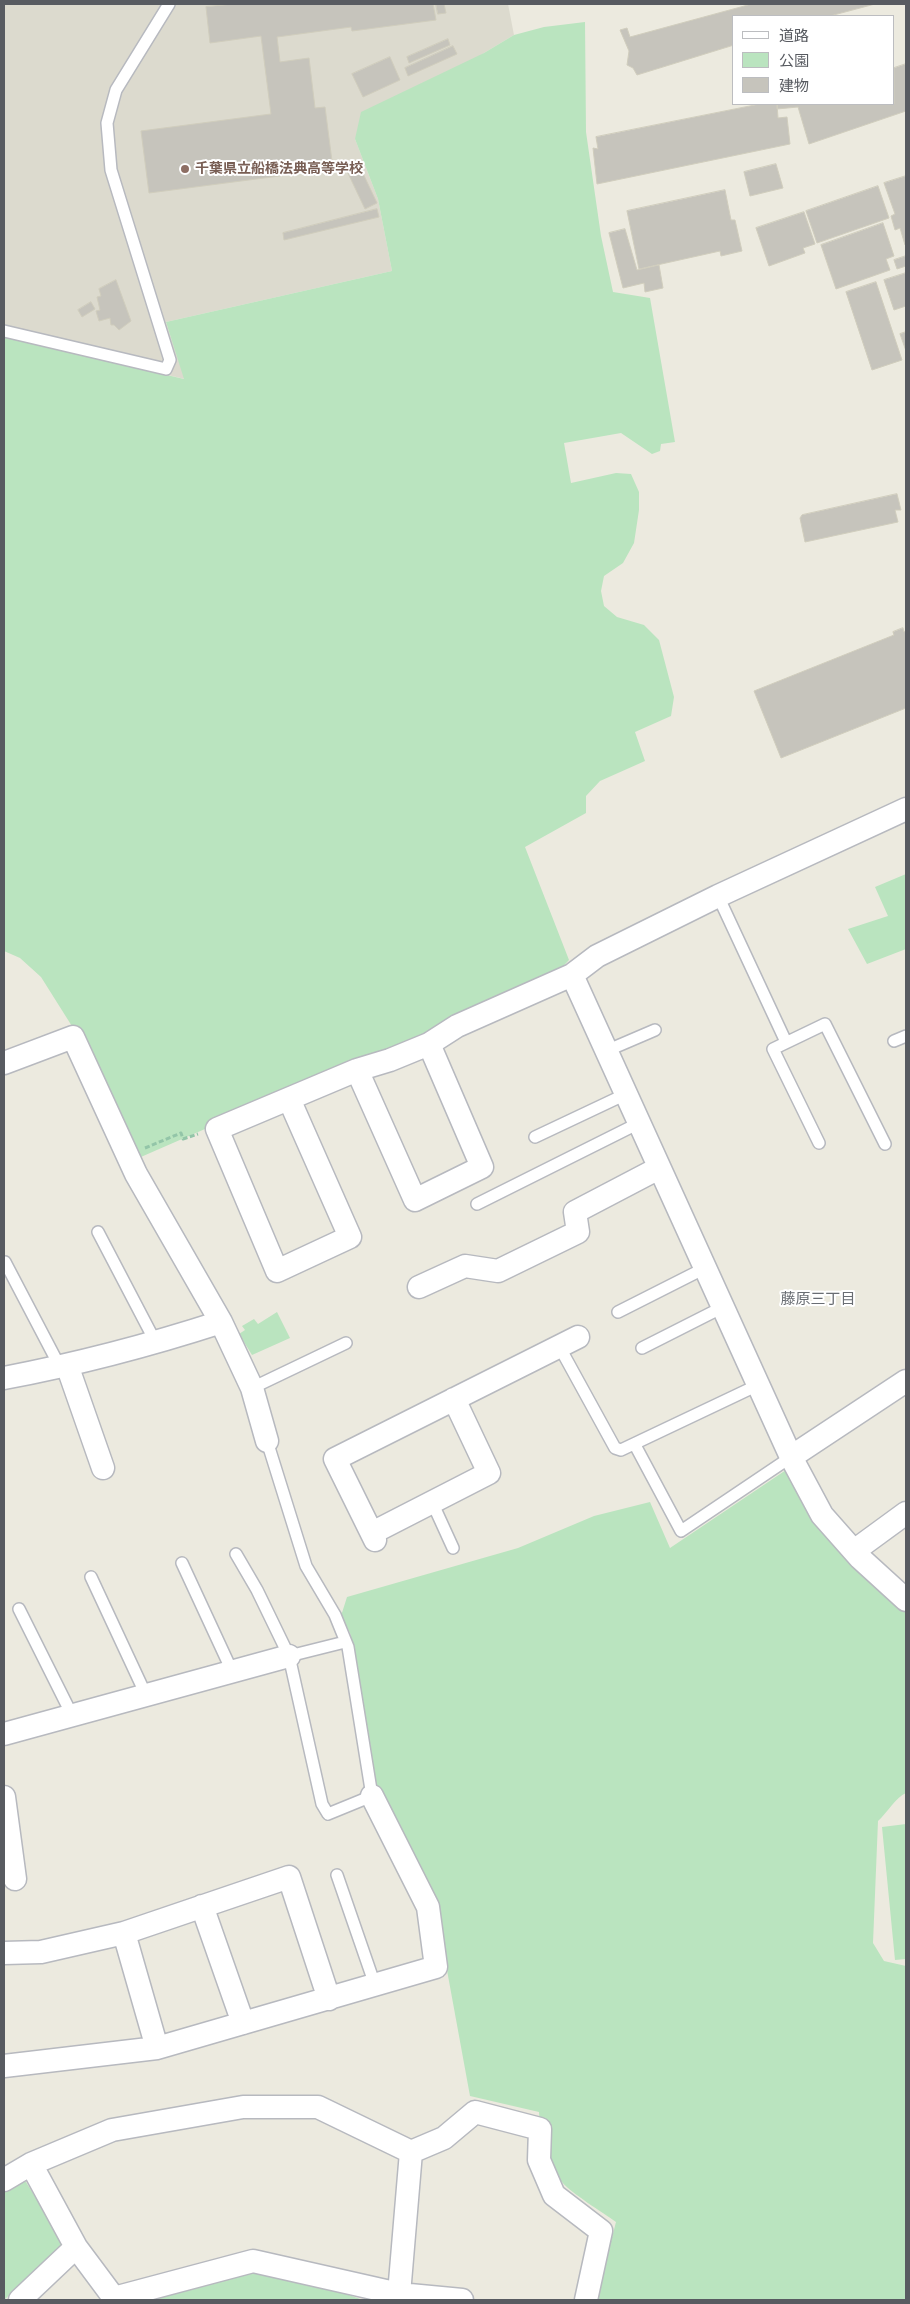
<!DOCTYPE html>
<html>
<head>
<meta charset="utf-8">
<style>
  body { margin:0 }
  #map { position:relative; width:910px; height:2304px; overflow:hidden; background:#eceadf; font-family:"DM Sans","Noto Sans JP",sans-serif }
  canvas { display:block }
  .frame { position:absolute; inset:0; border:5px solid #585b61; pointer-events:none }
  .legend { position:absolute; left:732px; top:15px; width:162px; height:90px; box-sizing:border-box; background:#fff; border:1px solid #bcbdc0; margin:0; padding:6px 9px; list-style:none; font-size:15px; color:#585b61 }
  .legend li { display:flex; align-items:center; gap:10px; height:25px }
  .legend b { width:25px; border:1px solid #bcbdc0 }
</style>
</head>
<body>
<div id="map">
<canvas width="910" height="2304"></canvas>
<div class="frame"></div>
<ul class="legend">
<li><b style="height:6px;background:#fff"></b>道路</li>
<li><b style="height:14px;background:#bae4bf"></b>公園</li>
<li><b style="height:14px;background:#c6c4bc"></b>建物</li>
</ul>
</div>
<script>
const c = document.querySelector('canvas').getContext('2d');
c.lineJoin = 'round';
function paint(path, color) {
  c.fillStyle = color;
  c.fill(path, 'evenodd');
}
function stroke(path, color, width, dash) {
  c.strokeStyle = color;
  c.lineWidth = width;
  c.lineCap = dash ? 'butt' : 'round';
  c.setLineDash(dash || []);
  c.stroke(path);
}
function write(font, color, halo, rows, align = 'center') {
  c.font = font + ' "DM Sans","Noto Sans JP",sans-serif';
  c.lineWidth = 4;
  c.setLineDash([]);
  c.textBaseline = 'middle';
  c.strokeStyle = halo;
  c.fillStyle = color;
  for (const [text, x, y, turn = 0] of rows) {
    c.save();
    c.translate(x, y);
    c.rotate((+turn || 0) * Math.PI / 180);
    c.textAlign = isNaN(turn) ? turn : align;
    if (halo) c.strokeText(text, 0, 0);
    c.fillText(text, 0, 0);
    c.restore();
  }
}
paint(new Path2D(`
  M4,4H508L514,35L484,53L355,139L378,199L392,271L166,322L185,379L4,337Z`), '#dcdace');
paint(new Path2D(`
  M585,22L586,132L601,236L613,292L650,298L675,442L661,444L660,451L652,454L621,433L564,443L571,483L616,473L631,474L639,492V510L634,543L623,563L604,576L601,591L604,606L617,617L644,625L659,640L674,697L671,716L635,732L645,761L600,781L586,796V813L525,847L569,960L553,977L134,1160L75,1031L41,977L20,958L4,951V337L184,379L166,322L392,271L378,199L355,139L361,112L484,53L514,35L544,27Z
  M906,874V949L867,964L848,929L888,916L875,887Z
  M277,1312L290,1338L252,1355L239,1334L245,1330L242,1326L254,1319L258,1324Z
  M789,1468L906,1606V1793C896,1797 887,1813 878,1821L873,1943L884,1961L906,1966V2300H596L616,2222C602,2212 571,2193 562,2182C546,2165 540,2135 539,2112L470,2096L440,1932L375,1797L371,1749L357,1664L350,1633L341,1616L347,1597L518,1548L594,1516L650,1502L670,1548Z
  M906,1824V1959L895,1960L882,1827Z
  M18,2181L26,2182L62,2240L61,2247L4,2300V2190Z
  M253,2261L363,2300H137Z`), '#bae4bf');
const building = new Path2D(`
  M234,4H433L436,20L352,31L351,27L277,37L280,62L309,58L315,108L325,107L333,169L149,193L141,131L271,114L261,36L210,43L206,7Z
  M436,4H444L446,13L438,14Z
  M748,4H875L830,16H734V45L637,75L633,68L627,65L629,51L620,30L627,28L630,37L748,5Z
  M448,39L450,45L409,63L407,57Z
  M453,46L457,54L408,76L405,68Z
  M390,57L400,80L363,97L352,74Z
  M906,64V111L809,144L798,107L777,109V104H894V68Z
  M760,104H777L778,118L787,117L790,144L597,184L593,148L598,149L596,137Z
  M358,163L377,203L365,209L346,169Z
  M776,164L783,188L750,196L744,172Z
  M906,176V245H905L900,228L895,230L891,216L895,214L884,183Z
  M878,186L889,218L817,243L806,211Z
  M725,190L731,220H735L742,251L721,256L720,251L639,269L627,211Z
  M377,209L379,217L284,240L283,233Z
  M804,212L815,244L803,248L805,253L769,266L756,228Z
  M883,223L894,256L886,259L890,270L836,289L821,245Z
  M625,229L637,270L659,265L663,288L645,292L644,283L623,288L609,233Z
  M906,256V266L897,269L894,260Z
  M906,273V306L894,310L884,280Z
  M116,280L131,321L119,330L114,325H111L110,318L99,321L96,311L100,310L97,297L101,296L99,289Z
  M876,282L902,360L872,370L846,292Z
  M91,302L95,309L82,317L78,310Z
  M906,332V351L900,334Z
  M897,494L901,510H895L898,522L805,542L800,518L802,515Z
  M903,628L904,632L906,631V708L781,758L754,691L894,635L893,632Z`);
paint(building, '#c6c4bc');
stroke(building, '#d0cdbd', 1);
const service = new Path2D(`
  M4,331L166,369L170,360L111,170L107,123L116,90L169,4
  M718,896L786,1042
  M894,1041L906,1036
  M606,1051L655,1030
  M535,1137L626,1094
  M819,1143L773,1049L825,1024L885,1144
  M477,1204L639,1123
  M98,1232L156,1343
  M5,1262L60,1367
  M618,1312L705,1268
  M559,1346L615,1448L621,1450L758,1385
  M642,1348L723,1307
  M252,1388L346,1343
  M635,1445L681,1531L791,1457
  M432,1502L453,1548
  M236,1554L257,1590L289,1656L322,1804L328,1814L372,1796L348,1647L335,1615L306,1566L267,1441
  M182,1563L232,1671
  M91,1577L146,1695
  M19,1609L72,1715
  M289,1656L345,1642
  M337,1875L375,1985`);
const minor = new Path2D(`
  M572,975L791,1457L822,1515L860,1558L906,1600
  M4,1063L73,1037L136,1174L221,1322L252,1388L267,1441
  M357,1070L415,1200L482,1167L429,1044
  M289,1099L350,1237L277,1271L217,1129L357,1070L390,1060L429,1044L457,1026L572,975L597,956L718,896L906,809
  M419,1287L465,1266L498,1271L578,1232L575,1212L659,1168
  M67,1365L103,1468
  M4,1378C78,1364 150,1345 221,1322
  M791,1457L906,1381
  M372,1533L489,1473L454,1399
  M375,1540L335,1459L578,1337
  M854,1551L906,1513
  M4,1734L289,1656
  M4,1797L15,1879
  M202,1906L243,2023
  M124,1933L157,2048
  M4,1953L41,1952L124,1933L289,1877L329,1999
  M4,2066L157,2048L436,1967L428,1907L372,1796
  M411,2152L444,2138L475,2112L540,2129L539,2160L554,2195L601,2231L586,2300
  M31,2164L76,2247L114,2298
  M4,2180L31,2164L112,2130L243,2107H318L411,2152L399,2294
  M20,2300L76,2247
  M112,2300L114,2298L253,2261L399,2294L462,2300`);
stroke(service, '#b7b9bf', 14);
stroke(minor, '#b7b9bf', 25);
stroke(new Path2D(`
  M145,1148L181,1133L183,1139L198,1134`), '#93c5a8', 3, [5, 2.5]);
stroke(service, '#fff', 11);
stroke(minor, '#fff', 22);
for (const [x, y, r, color] of [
  [185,169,5,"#8d6e63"]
]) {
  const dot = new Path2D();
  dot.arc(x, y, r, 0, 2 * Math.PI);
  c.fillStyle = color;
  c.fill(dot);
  stroke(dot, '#fff', 2);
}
write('bold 14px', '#785e54', '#fff', [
  ["千葉県立船橋法典高等学校",195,169]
], 'left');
write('15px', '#696d73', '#fff', [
  ["藤原三丁目",818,1300]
]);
</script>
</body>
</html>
